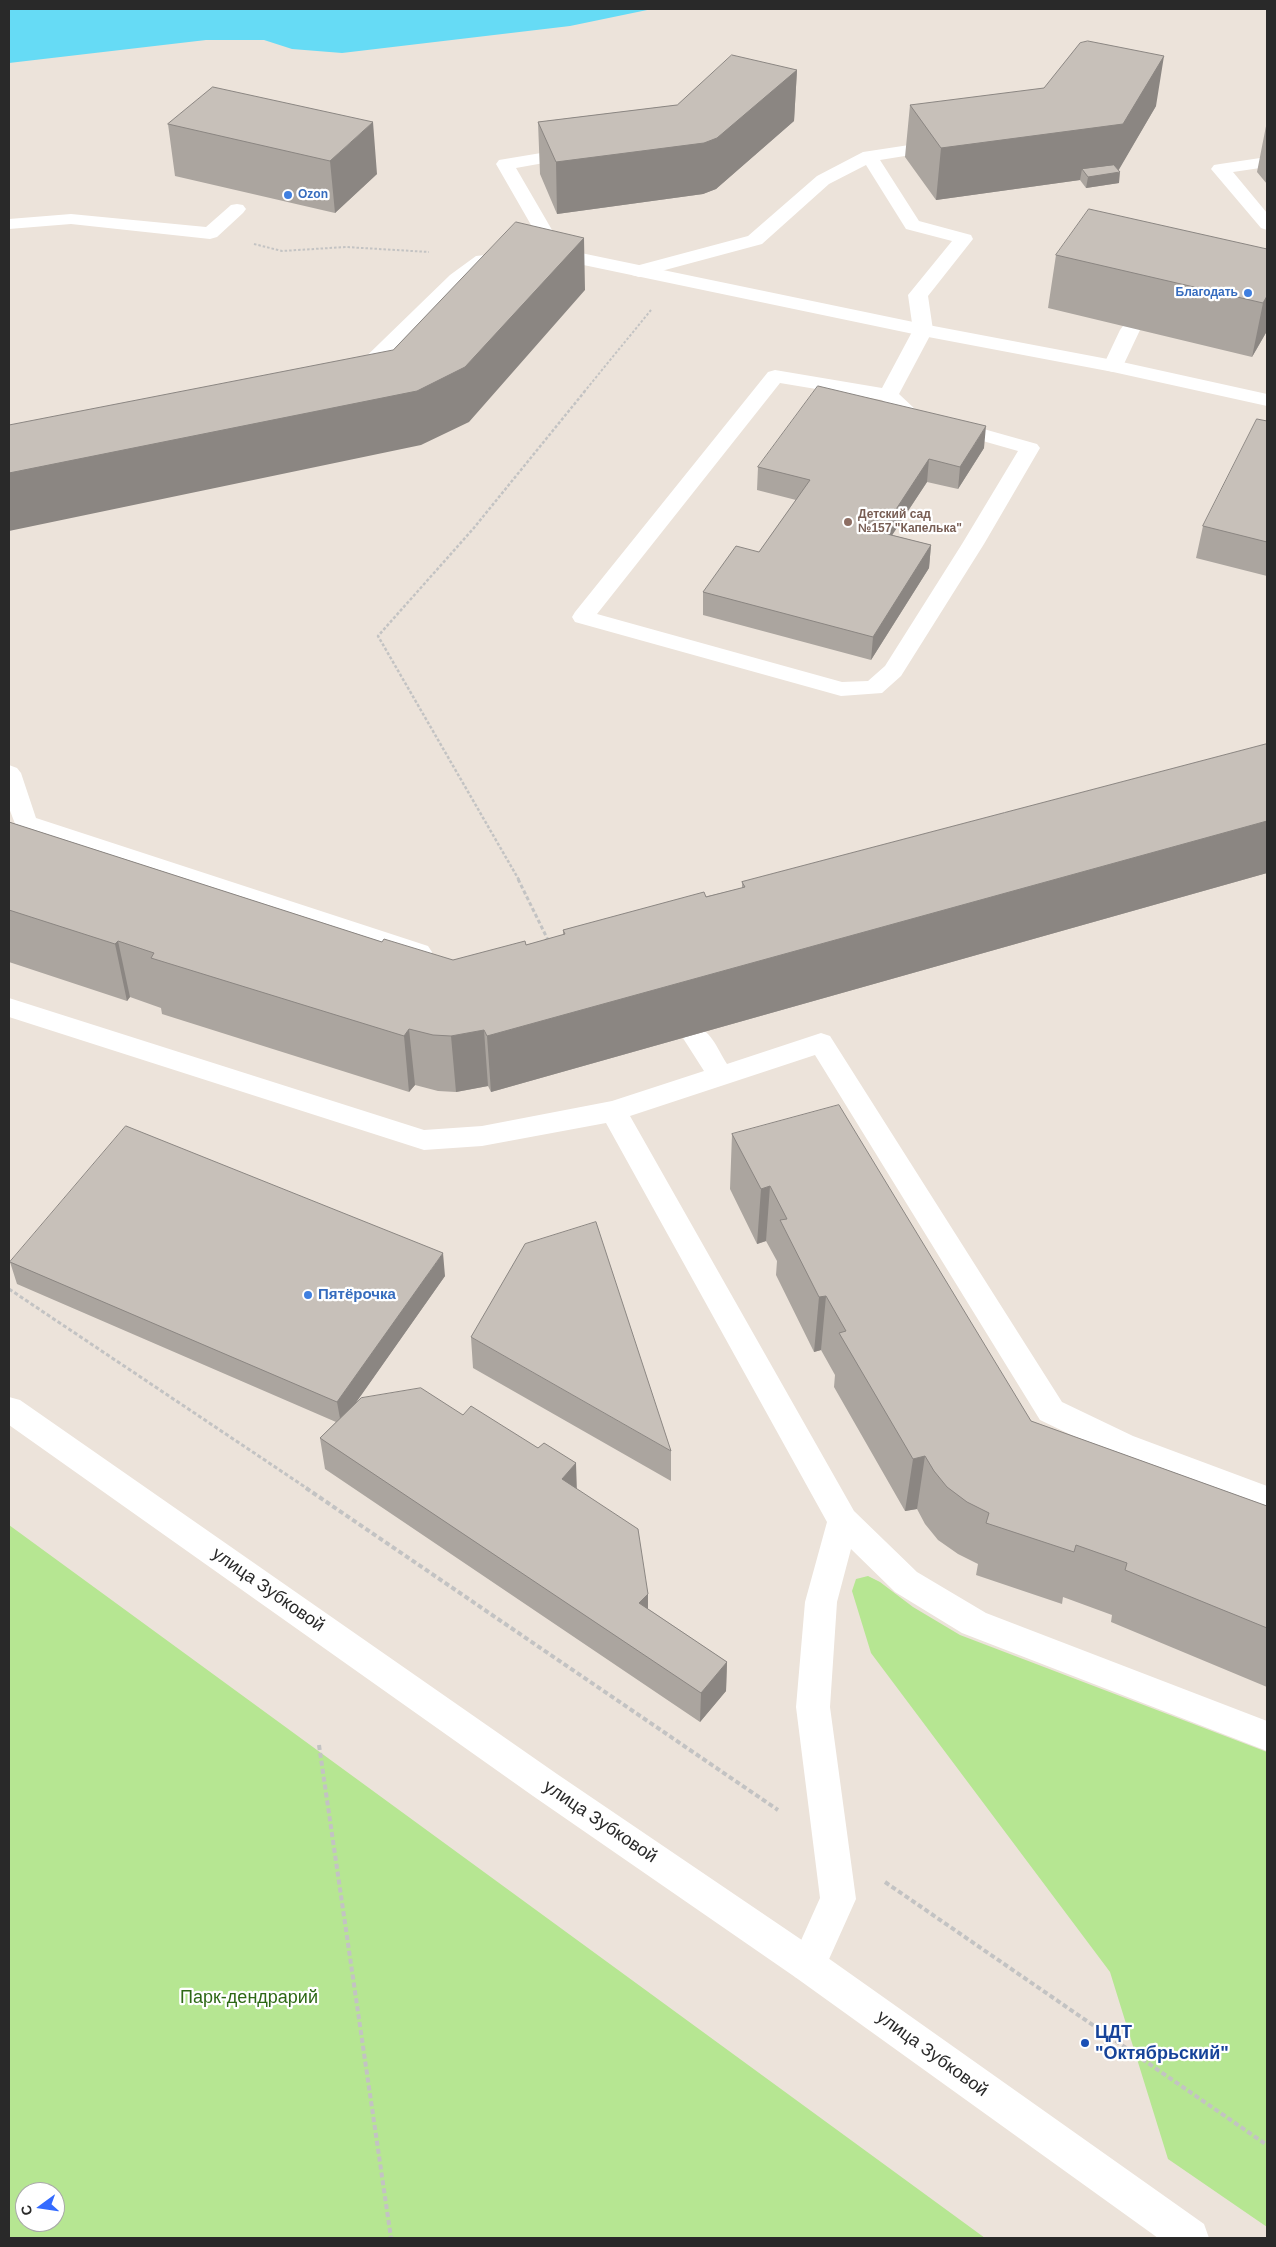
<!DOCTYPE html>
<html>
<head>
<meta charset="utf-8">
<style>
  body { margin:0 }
  #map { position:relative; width:1276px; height:2247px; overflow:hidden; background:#ece3da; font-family:Helvetica,sans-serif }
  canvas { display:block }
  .frame { position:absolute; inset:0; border:10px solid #292929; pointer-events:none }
  .north { position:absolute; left:15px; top:2182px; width:50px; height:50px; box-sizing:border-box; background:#fff; border:1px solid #a9a9a9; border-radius:50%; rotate:256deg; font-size:14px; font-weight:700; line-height:20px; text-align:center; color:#292929 }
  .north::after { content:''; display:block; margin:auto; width:18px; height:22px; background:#346bff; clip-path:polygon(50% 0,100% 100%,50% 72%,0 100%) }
</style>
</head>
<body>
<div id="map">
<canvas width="1276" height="2247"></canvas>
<div class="frame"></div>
<div class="north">С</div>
</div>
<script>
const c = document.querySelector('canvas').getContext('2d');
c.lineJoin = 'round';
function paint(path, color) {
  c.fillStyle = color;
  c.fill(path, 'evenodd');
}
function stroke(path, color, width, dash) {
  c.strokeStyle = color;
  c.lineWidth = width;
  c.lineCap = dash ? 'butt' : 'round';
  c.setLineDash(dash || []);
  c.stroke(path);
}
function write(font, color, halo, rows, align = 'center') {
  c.font = font + ' Helvetica,sans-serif';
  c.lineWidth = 4.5;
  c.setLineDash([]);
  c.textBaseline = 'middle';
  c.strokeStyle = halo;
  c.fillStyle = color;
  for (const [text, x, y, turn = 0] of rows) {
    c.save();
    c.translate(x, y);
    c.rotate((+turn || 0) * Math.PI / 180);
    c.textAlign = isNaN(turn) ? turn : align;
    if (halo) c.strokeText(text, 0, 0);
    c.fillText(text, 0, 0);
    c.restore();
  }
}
paint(new Path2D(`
  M9,1525L985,2238H9ZM25,2192H55V2222H25Z
  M868,1576L880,1582L913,1607L960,1635L1267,1752V2227L1168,2159L1110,1972L871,1653L852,1591L856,1579Z`), '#b6e692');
paint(new Path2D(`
  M9,9H652L570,26L342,53L292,49L264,40H206L9,63Z`), '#66dbf5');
stroke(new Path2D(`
  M254,244L282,251L346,247L429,252
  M584,392L651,310`), '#c3c3c3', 2, [2.5, 2]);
stroke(new Path2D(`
  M519,880L378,636L473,529L585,391`), '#c3c3c3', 2.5, [3, 2]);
stroke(new Path2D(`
  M518,879L549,942
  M9,1289L308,1489`), '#c3c3c3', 3, [4, 2.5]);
stroke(new Path2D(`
  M306,1488L778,1810
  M319,1745L391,2238
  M885,1882L1267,2145`), '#c3c3c3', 4, [5, 3]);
paint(new Path2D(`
  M942,140L948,141L951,145L948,149L880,160L919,221L971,235L973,239L928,296L933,330L899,394L916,410L1037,444L1040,448L984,544L901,676L882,693L841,696L575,622L572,617L575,612L768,372L775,370L882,388L913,330L908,295L952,241L906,229L866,165L829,184L762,244L639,277L632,275L630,271L632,267L748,236L817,176L863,152ZM780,383L882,400L902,418L1018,451L962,544L885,666L868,681L842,682L597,614Z
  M577,147L583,148L586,152L583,156L516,168L566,254L564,258L551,261L544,259L542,255L546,251L496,164L499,160Z
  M1267,157V167L1233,172L1267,213V230L1261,228L1211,169L1214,165L1220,164Z
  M237,204L243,205L246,209L243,213L217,237L210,239L71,224L9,229V219L71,214L206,227L231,205Z
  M503,253L510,255L512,259L510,263L488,265L464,283L362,382L355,384L348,382L345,378L348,374L450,275L476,256Z
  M1130,324L1137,326L1140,330L1123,366L1120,370L1113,372L1106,370L1103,366L1120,330L1123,326Z
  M9,765L17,768L21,773L36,818L428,946L432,952L428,958L419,961L410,958L17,829L9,808Z
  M9,998L424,1130L482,1126L612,1101L704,1071L681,1035L685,1028C708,1021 716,1047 727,1064L821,1033L830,1036L1062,1402L1133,1436L1267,1486V1512L1111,1454L1040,1420L815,1055L630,1116L854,1511L917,1572L986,1613L1267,1721V1751L962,1633L895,1592L851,1549L837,1602L830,1707L856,1899L821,1977L808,1983L795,1977L790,1965L820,1898L796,1707L805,1602L827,1522L606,1123L482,1146L424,1150L9,1017Z`), '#fff');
paint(new Path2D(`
  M557,248L923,324L1113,360L1267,394V406L1113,372L923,336L550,258L548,254L550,250Z`), '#fff');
paint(new Path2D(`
  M9,1397L20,1400L557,1774L821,1953L1204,2224L1209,2238H1158L795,1977L533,1796L9,1425Z`), '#fff');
paint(new Path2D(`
  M797,70L794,121L716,189L703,194L557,214L540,174L538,122L677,105Z
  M213,87L377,174L335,213L175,176L168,124Z
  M910,105L1156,106L1118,170L1119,183L1086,188L1080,180L936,200L905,157Z
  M1267,121V184L1257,172Z
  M1267,249V331L1252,357L1048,308L1056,255Z
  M1267,421V576L1196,558L1203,526Z
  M984,448L958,489L927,482L892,535L931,545L929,568L871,660L703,615V592L759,552L796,500L757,490L758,467Z
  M1267,744V873L491,1092L488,1086L456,1092L438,1091L415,1085L409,1092L162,1014L161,1008L130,997L127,1001L9,962V822L382,942L453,960L526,945L563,935V930L742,888V882Z
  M732,1134L1031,1421L1267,1506V1687L1111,1622L1112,1615L1063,1597L1062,1604L976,1575L978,1564L958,1554L938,1540L925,1524L917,1509L905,1511L834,1387L835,1375L821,1350L814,1352L776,1275L777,1261L766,1241L757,1244L730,1189Z
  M10,1262L445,1276L356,1402L463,1415L538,1448L576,1463V1488L648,1609L727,1662L726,1691L700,1722L325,1469L320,1438L336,1422L17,1284Z
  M471,1337L671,1451V1481L473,1368Z`), '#aba59f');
paint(new Path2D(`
  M1164,56L1156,106L1117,173L1120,172L1119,183L1086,188L1088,177L1082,169L1080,180L936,200L941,148Z
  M797,70L794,121L716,189L703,194L557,214L556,162Z
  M373,122L377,174L335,213L330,161Z
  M584,238L585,290L469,422L421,445L9,531V470L330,408Z
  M1267,296V331L1252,357L1263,303Z
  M986,426L984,448L958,489L960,467Z
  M929,459L927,482L885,546L887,523Z
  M869,519L867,541L863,528Z
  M931,545L929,568L871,660L873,637Z
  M1267,821V873L491,1092L487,1036Z
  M118,941L130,997L127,1001L115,944Z
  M409,1029L415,1085L409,1092L404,1036Z
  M484,1030L488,1086L456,1092L451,1036Z
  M770,1186L766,1241L757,1244L761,1189Z
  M443,1253L445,1276L341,1424L337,1402Z
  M826,1296L821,1350L814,1352L819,1297Z
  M925,1456L917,1509L905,1511L913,1459Z
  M576,1463L577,1493L562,1479Z
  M648,1594V1624L639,1603Z
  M727,1662L726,1691L700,1722L701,1693Z`), '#8b8682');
const building = new Path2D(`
  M1088,41L1164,56L1123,124L941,148L910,105L1044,88L1080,43Z
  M732,55L797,70L717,138L704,143L556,162L538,122L677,105Z
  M213,87L373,122L330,161L168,124Z
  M1114,165L1120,172L1088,177L1082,169Z
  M1089,209L1267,249V296L1263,303L1056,255Z
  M516,222L584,238L465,367L417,391L9,473V425L393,350Z
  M818,386L986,426L960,467L929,459L887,523L869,519L863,528L931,545L873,637L703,592L736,546L759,552L810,480L758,467Z
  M1257,419L1267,421V542L1203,526Z
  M1267,744V821L487,1036L484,1030L451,1036L433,1035L409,1029L404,1036L151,958L154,953L118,941L115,944L9,910V822L382,942L384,939L453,960L525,941L526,945L565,934L563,930L704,892L706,897L745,887L742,882Z
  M839,1105L1031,1421L1267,1506V1628L1125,1570L1127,1563L1076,1545L1074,1552L986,1523L989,1513L967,1502L947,1487L934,1471L925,1456L913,1459L839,1333L846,1331L826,1296L819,1297L780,1220L787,1219L770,1186L761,1189L732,1134Z
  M126,1126L443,1253L337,1402L10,1262Z
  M596,1222L671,1451L471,1337L525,1244Z
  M421,1388L463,1415L471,1406L538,1448L544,1443L576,1463L562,1479L638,1529L648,1594L639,1603L727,1662L701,1693L320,1438L361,1398Z`);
paint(building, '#c7c0b9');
stroke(building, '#8b8682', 1);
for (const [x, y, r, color] of [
  [288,195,5,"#3f7fe0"],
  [1248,293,5,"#3f7fe0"],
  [848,522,5,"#8d6e63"],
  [308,1295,5,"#3f7fe0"],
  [1085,2043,5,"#1a4fb4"]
]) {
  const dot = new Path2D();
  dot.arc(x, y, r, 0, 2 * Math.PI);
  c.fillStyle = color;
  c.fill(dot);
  stroke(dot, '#fff', 2);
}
write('bold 12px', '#366cbe', '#fff', [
  ["Ozon",298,195],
  ["Благодать",1238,293,"right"]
], 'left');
write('bold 12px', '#785e54', '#fff', [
  ["Детский сад",858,515],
  ["№157 \"Капелька\"",858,529]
], 'left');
write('bold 15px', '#366cbe', '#fff', [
  ["Пятёрочка",318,1295]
], 'left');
write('18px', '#292929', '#fff', [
  ["улица Зубковой",268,1590,35],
  ["улица Зубковой",600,1822,34],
  ["улица Зубковой",932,2054,36]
]);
write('18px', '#2e6916', '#fff', [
  ["Парк-дендрарий",249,1998]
]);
write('bold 18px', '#164399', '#fff', [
  ["ЦДТ",1095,2033],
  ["\"Октябрьский\"",1095,2054]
], 'left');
</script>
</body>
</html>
